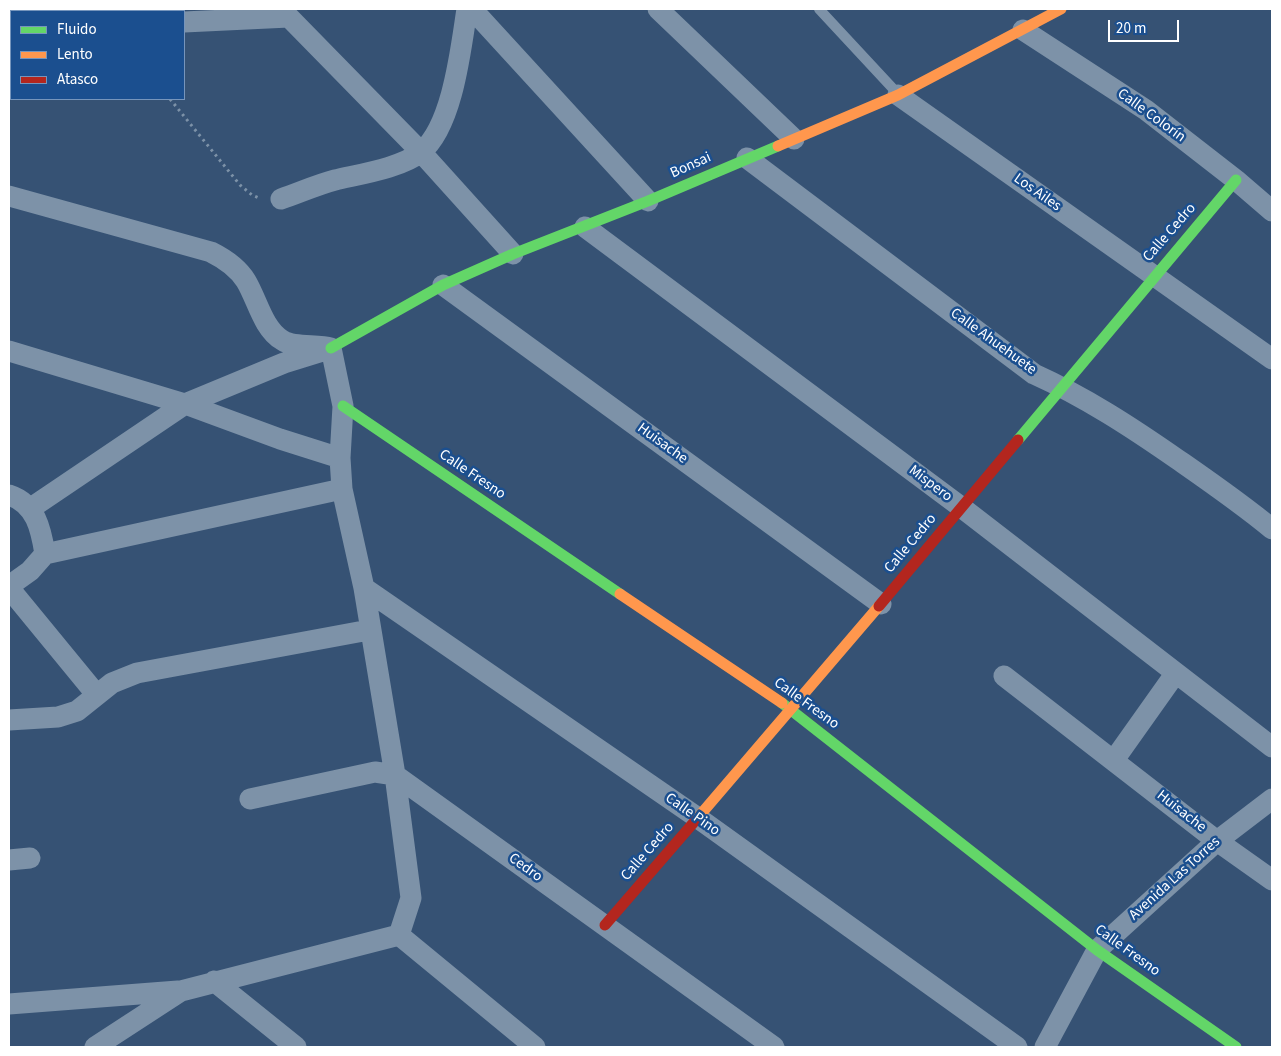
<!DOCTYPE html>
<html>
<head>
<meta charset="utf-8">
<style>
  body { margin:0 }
  #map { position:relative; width:1281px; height:1056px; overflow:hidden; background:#365274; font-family:"Source Sans 3",sans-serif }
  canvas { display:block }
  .frame { position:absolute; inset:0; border:10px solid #fff; pointer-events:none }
  .legend { position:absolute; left:10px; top:10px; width:175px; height:90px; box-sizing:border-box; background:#1b4f8f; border:1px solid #7695bc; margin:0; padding:6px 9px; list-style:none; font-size:15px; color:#fff }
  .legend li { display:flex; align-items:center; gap:10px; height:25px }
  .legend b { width:25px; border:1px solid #7695bc }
  .scale { position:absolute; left:1108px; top:20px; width:71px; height:22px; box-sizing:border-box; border:2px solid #fff; border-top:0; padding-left:6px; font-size:15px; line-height:18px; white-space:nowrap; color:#fff; -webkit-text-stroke:4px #1b4f8f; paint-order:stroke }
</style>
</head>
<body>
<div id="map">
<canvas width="1281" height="1056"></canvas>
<div class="frame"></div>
<ul class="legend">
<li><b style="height:6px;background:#63d668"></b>Fluido</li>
<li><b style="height:6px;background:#ff974d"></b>Lento</li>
<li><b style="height:6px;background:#b3261e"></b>Atasco</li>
</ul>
<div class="scale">20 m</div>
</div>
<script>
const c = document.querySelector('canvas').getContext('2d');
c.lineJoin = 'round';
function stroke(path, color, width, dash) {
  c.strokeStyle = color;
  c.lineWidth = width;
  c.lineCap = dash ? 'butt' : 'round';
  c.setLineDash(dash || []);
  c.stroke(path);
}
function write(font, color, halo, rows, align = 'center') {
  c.font = font + ' "Source Sans 3",sans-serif';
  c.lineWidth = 5;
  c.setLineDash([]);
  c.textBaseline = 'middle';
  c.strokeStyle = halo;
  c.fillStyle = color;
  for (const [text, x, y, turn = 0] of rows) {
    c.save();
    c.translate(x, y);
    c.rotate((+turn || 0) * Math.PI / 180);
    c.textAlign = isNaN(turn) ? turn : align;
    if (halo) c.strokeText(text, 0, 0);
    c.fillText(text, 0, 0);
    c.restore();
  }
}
stroke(new Path2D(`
  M170,99L240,185L252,195L259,198`), '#7d92a8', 3, [2.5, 4]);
stroke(new Path2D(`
  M819,9L898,94`), '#7d92a8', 10);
stroke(new Path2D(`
  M52,9L61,11
  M97,9L100,11
  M281,9L421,152L513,254
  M472,9L648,201
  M658,9L794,139
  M184,22L289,17
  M1023,30L1146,110L1236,180L1272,211
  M898,95L1272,359
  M747,158L1034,374C1085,397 1131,427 1177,459C1210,482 1242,504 1272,529
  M9,196L211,252C225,259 238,268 246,281C257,299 263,329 282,340C293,348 317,344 331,348
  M281,199C299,193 316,185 335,180C360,174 401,168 421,152C453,126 461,47 467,9
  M585,227L961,507L1272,747
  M443,285L881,604
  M331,348L343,406L340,458L342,489L364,588L395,775L411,898L399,935
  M9,351L185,404L280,439L340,458
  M9,495C36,504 41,529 45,554
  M31,508L185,404L284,363L326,350
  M9,586L30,571L45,554L342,489
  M9,588L96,694
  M364,588L698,818L1017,1047
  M1004,676L1217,841L1272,880
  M9,720L58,717L77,711L112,683L137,673L369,630
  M1114,760L1175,674
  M250,799L375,772L395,775L774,1047
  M9,860L30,858
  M399,935L535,1047
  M214,981L296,1047
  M9,1004L178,991
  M95,1047L181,991L399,935
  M1045,1047L1097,950L1217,841L1272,799`), '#7d92a8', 21);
stroke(new Path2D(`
  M331,348L443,285L513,254L648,201L778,146
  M343,406L620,594
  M1018,440L1236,180
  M782,703L1097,950L1236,1047`), '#63d668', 11);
stroke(new Path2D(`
  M778,146L898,95L1061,9
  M620,594L782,703
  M695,821L879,606`), '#ff974d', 11);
stroke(new Path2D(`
  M879,606L1018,440
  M605,925L695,821`), '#b3261e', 11);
write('15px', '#fff', '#1b4f8f', [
  ["Calle Colorín",1151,116,36],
  ["Bonsai",691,166,-24],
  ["Los Ailes",1037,193,35],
  ["Calle Cedro",1170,233,-49],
  ["Calle Ahuehuete",993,342,36],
  ["Huisache",662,444,36],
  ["Calle Fresno",472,475,34],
  ["Mispero",930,484,37],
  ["Calle Cedro",911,544,-50],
  ["Calle Fresno",806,704,36],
  ["Huisache",1181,812,38],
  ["Calle Pino",692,815,35],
  ["Calle Cedro",648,852,-49],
  ["Cedro",525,868,36],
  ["Avenida Las Torres",1175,879,-42],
  ["Calle Fresno",1127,951,36]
]);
</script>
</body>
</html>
